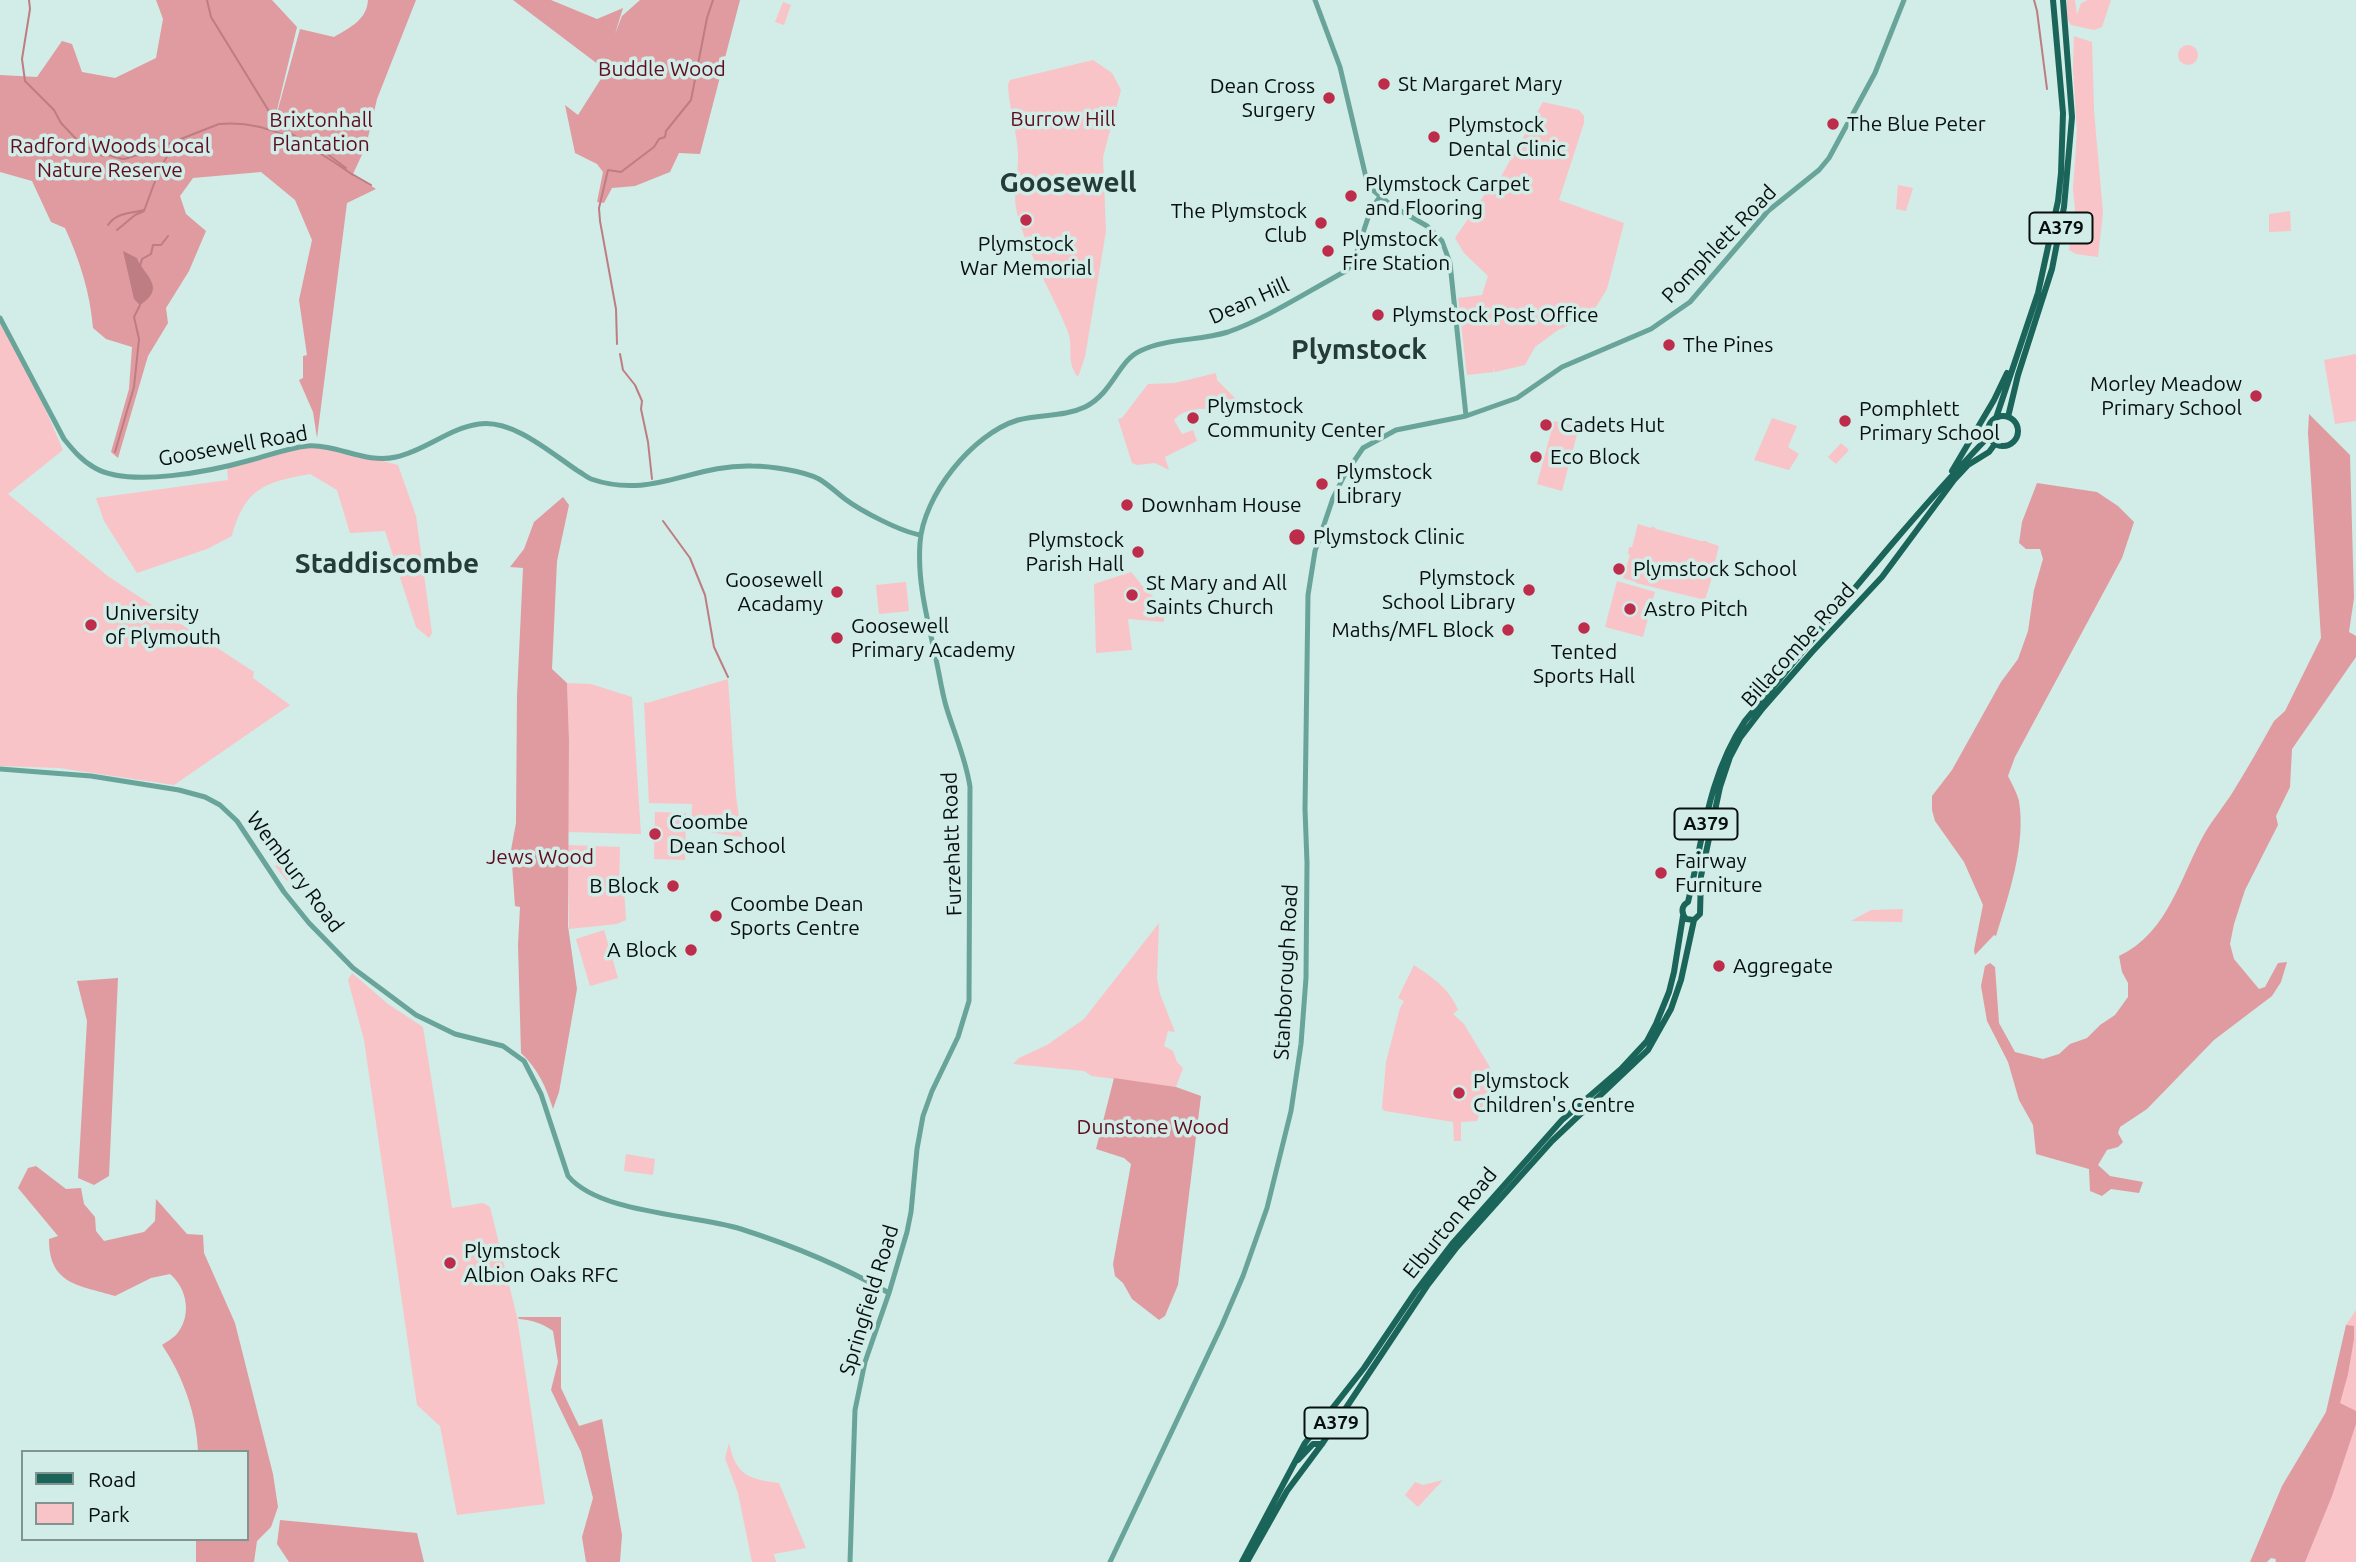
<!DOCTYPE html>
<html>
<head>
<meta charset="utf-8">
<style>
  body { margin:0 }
  #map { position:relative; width:2356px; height:1562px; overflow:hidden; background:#d2ece7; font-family:Ubuntu,sans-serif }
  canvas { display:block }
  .legend { position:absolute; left:21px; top:1450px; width:228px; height:91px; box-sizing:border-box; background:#d2ece7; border:2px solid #819490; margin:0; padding:9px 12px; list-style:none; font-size:21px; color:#07100e }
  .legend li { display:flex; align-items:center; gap:14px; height:35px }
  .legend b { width:35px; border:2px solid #819490 }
</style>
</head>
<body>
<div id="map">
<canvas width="2356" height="1562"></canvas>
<ul class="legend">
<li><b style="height:9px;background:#1a645a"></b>Road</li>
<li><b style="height:19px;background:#f9c4c7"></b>Park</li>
</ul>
</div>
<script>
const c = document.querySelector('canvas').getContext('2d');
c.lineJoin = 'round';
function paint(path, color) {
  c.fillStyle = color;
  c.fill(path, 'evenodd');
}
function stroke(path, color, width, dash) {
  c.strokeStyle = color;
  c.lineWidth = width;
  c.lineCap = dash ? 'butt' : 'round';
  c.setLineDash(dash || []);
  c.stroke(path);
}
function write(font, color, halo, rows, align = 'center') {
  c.font = font + ' Ubuntu,sans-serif';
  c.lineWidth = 7;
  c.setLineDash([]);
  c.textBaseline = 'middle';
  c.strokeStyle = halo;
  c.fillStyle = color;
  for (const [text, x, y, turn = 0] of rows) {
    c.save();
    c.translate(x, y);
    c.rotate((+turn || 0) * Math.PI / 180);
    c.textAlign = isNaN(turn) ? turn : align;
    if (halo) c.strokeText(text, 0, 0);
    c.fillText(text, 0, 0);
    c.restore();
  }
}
paint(new Path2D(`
  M2067,0H2075L2077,15L2081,3L2088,0H2111L2102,27L2094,30L2071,25L2067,18Z
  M783,2L791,5L784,25L775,22Z
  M2074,36L2092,42L2094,110L2103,213L2098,257L2076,254L2069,250L2075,209L2073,189L2077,131L2073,68Z
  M2178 55a10 10 0 1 1 20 0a10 10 0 1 1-20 0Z
  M1093,60L1112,73L1121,90L1103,157L1106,231L1085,357L1078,377C1065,360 1074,349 1068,332C1052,291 1028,256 1017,213C1012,195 1019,173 1018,154C1017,131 1009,108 1008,85L1010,80Z
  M1543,102L1579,110L1584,116V123L1559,200L1624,223L1607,289L1591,315L1558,330L1535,347L1525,365L1495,372L1493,367L1494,372L1467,375L1458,298L1482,295L1488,276L1464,253L1455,238L1489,188L1499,180Z
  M1898,185L1913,188L1906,211L1896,209Z
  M2290,211L2291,231L2269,232V214Z
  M0,321L24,360L63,450L8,494L109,577L254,672L253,678L290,705L174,785L59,768L0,766Z
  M2356,354V421L2335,424L2324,360Z
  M1216,373L1217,380L1237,400C1232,403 1227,406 1222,407C1205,411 1187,405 1174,420L1182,434L1193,430L1197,441L1165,457L1169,470L1155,463L1137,465L1132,463L1118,419L1122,418L1148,384L1175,383Z
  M1772,418L1797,426L1788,447L1799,454L1789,470L1754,460Z
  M1554,421L1579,427L1562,491L1537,484Z
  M1841,443L1849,450L1836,464L1828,457Z
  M327,446L398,465L416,516L432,633L429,638L416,627L385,531L350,533L337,490L310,474C265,482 245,488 232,536L207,549L137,573L104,521L96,498L228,480L227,466L291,449Z
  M1638,524L1651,528L1652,526L1656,529L1701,541H1707V542L1719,546L1713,570L1714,571L1705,600L1636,583V582L1623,578L1630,555L1628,554L1629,547H1632Z
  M1131,572C1137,578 1140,584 1146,590C1159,604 1165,597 1164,622L1128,619L1132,650L1096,653L1094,584Z
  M1617,581L1655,592L1643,637L1605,627Z
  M906,582L909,611L879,614L876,585Z
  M728,679L736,796L742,837C724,835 709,831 691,830L692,804L649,803L644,702L647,703Z
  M567,683L591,684L632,697L641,834L568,832L569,740Z
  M655,812L686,813L685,860L654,859Z
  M568,845L620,847L619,888H624L626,920L617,924L569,929Z
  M283,858L296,873L287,881L275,866Z
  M1903,909L1902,922L1851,921L1871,910Z
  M1159,923L1157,978L1160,994L1175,1032L1168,1031L1164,1046L1173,1051L1177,1062L1183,1068L1176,1087L1092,1076L1084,1071L1013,1064L1019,1058L1047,1045L1084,1019Z
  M604,930L618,978L590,986L576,939Z
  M1414,965C1433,978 1449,988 1458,1010L1453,1014L1464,1024L1494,1074L1477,1121L1461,1122V1141H1454L1453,1122L1385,1111L1382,1109L1386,1062L1400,1008L1404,1001L1398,998Z
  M352,973L388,1004L423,1027L452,1208L483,1203L490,1207L517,1317L545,1504L457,1515L440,1426L417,1405L364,1040L348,980Z
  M626,1154L655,1159L653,1175L624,1171Z
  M2356,1310V1562H2275V1555L2253,1562L2331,1408L2346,1325Z
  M729,1443C736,1476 749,1479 779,1483L806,1548L774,1554L776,1562H752L738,1493L725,1458Z
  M1443,1480L1418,1507L1405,1495L1415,1482L1423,1485Z`), '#f9c4c7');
paint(new Path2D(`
  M156,0H272L297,27L272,131L300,29L334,37C349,28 367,20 368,0H416L377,99L366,146L353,174L376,189L347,203L317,438L313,412L299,380L303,378V356L307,355L299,300L312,240L295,200L261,172L193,178L180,196L186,214L206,231L189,271L166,308L168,323L148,356L118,458L111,452L129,389L132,347L106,339L93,328C90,292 80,261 65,228L51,222L32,181L0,172V75L37,77L62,41L72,44L82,72L115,78L156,58L163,19Z
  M513,0H551L597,19L623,8L615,34L622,16L640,0H740L700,154L679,153L670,172L635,186L612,188L604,203L597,202L603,172L597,164L575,153L565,105L578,115L604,74L603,68Z
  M2309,414L2350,455L2354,598L2349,632L2356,636V657L2292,749L2290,787L2276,816L2278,825L2245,890L2234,924L2230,944L2234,959L2259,989L2265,987L2278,963L2287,962L2281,982L2272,996L2214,1040L2147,1109L2120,1127L2118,1133L2123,1142L2118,1147L2107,1150L2098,1165L2110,1176L2143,1182L2139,1193L2111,1189L2102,1196L2090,1191L2089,1169L2036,1154L2033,1125L2019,1100L2008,1062L1987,1021L1981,986L1985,966L1990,963L1995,967L1999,1023L2015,1052L2043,1059L2059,1054L2070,1044L2087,1038L2100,1025L2115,1015L2128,997V983L2122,972L2119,956C2169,933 2181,874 2206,831C2214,818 2223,807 2231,795C2246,771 2260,746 2274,721L2285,711L2321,638L2308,433Z
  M2037,483L2097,492L2118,506L2134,522L2122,558L2015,757L2008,776C2012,784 2017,793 2019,801C2026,845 2009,894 1996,936L1994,935L1975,955L1974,950L1983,905L1964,862L1935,821L1932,810V796L1952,770L2001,682L2018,659L2028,631L2034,590L2043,559L2040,549H2026L2019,543L2022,522Z
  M563,497L569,505L557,561L552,669L567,683L569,740L568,926L577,989L559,1092L553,1109C546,1087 538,1069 521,1053L518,945L520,907L515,906L511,850L516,823L517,696L523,568L510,567L524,549L534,522Z
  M118,978L109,1176L94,1185L78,1178L87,1021L77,981Z
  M1114,1078L1176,1087L1201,1096L1178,1285L1165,1316L1159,1320L1132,1299L1123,1283L1115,1276L1113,1264L1131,1164L1124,1158L1096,1149Z
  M36,1166L66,1189L81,1188L84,1204L95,1217L96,1231L104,1241L144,1232L155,1221L156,1199L187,1234L203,1235L204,1253L235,1323L273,1474L278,1507L271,1527L257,1541L254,1562H196V1539H247V1452H198C197,1415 183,1376 162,1345C166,1342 172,1339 176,1335C192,1317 188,1289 170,1274L151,1278L115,1296C79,1285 49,1285 49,1239L58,1236L18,1188L28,1168Z
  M518,1317H561V1388L579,1426L602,1419L622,1535L620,1562H586L582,1537L593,1498L581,1452L551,1390L558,1362L553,1331C542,1323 532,1320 519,1319Z
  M2346,1325L2354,1326V1339L2348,1374L2340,1403L2356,1411V1424L2332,1496L2305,1562H2276V1559L2271,1558L2267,1562H2250L2282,1486L2326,1412Z
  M280,1520L417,1533L424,1562H289L277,1544Z`), '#df9ba0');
paint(new Path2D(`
  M123,251L137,258C143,275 168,287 140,305L134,299Z`), '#be7d82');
stroke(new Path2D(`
  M29,0L30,9L22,59L25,81L54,110L61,123L80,143L103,156C111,153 116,159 124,159C130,158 134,155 140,155L219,124C269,119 313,147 353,175
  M207,0L211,17L278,126L297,137
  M2034,0L2037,11L2047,89
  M299,139L326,153L346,168
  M352,174L371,185
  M108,225C117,212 130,214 144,210
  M117,230L135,215L144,211C153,187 159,166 174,146L173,142
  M140,266L142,259L151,254L153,245H161L168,236
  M617,344L616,309L600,221L599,208L608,170L621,172L654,147L659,139L665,137L666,131L691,100L707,18L713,0
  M620,354L623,370L635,385L642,401L641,409L648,442L652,479
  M115,452L134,387L139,339L134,317L140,305
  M663,521L690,558L705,595L714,647L728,677`), '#be7d82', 2);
stroke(new Path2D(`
  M1315,0L1340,67L1368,186L1392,206L1427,226L1442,241L1450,263L1466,416
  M0,318L64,439C73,450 82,461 95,468C130,488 212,471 251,460C270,455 288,448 307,446C338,444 365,464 396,457C425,451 449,428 479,424C513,419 551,453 578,471C582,473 586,477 591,479C652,500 692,464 752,466C770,466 804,471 819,479C829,485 836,492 845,499C861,511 901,532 921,535
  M0,769L91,776L179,790L205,797L220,805L237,821L284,892L309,923L353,968L416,1015L455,1034L503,1046L524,1061L541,1094L568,1176C600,1214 693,1214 741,1229C791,1245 844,1267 889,1293
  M850,1562L855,1410L865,1362L889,1293L907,1232L911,1212L917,1149L923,1116L932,1091L958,1037L969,1001L970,787C966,759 954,733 946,706C942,692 940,678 937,664C929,624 917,585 920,543C923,496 972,434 1018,420C1040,414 1064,417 1085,407C1113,393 1118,361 1140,351C1167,338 1199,341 1228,332C1266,319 1310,290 1346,271C1363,252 1361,221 1379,198
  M1110,1562L1222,1325L1243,1276L1267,1208L1291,1111L1301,1044L1306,978L1307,863L1305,809L1308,595L1315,551L1333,498L1344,476L1363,448L1396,430L1466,416L1517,398L1562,367L1651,329L1690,302L1768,211L1819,170L1829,158L1875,73L1904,0`), '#69a49a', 5);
stroke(new Path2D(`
  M1988 431a15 15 0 1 1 30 0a15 15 0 1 1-30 0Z
  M2008,417L2018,375L2052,269L2064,207L2072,117L2063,0
  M1996,418L2038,293L2058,201L2061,173L2063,113L2053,0
  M1989,436C1902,527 1825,625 1745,721C1708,776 1703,839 1688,902C1681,906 1681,913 1686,919L1694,920L1700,914L1701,876L1720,787L1730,757L1740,738L1763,708L1812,652L1882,577L1954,480L1968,465L1989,452L1995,444
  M1952,471L1994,400L2007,373
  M1298,1460L1313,1444H1322
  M1242,1562L1305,1443L1364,1368L1416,1291L1452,1244L1562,1120L1621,1069L1647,1041L1656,1024L1669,992L1674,972L1683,916
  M1247,1562L1287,1491L1322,1444L1427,1286L1457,1247L1552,1141L1648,1050L1671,1009L1681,980L1694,920`), '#1a645a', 6);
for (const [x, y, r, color] of [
  [1384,84,7,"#bd2c4a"],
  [1329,98,7,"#bd2c4a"],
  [1833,124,7,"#bd2c4a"],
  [1434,137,7,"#bd2c4a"],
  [1351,196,7,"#bd2c4a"],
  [1026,220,7,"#bd2c4a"],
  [1321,223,7,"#bd2c4a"],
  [1328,251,7,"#bd2c4a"],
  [1378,315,7,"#bd2c4a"],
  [1669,345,7,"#bd2c4a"],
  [2256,396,7,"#bd2c4a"],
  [1193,418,7,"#bd2c4a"],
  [1845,421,7,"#bd2c4a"],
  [1546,425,7,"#bd2c4a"],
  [1536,457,7,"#bd2c4a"],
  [1322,484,7,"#bd2c4a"],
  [1127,505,7,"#bd2c4a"],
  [1297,537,9,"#bd2c4a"],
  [1138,552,7,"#bd2c4a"],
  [1619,569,7,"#bd2c4a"],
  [1529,590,7,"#bd2c4a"],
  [837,592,7,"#bd2c4a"],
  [1132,595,7,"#bd2c4a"],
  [1630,609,7,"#bd2c4a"],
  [91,625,7,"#bd2c4a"],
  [1584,628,7,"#bd2c4a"],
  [1508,630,7,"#bd2c4a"],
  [837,638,7,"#bd2c4a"],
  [655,834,7,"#bd2c4a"],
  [1661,873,7,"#bd2c4a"],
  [673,886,7,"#bd2c4a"],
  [716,916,7,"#bd2c4a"],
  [691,950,7,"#bd2c4a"],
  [1719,966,7,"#bd2c4a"],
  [1459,1093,7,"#bd2c4a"],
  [450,1263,7,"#bd2c4a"]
]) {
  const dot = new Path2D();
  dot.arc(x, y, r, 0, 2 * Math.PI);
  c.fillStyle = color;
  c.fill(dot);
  stroke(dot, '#d2ece7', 2.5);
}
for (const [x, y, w] of [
  [2061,228,63],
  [1706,824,63],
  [1336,1423,63]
]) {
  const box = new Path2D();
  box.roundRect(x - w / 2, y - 15.5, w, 31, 5);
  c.fillStyle = '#d2ece7';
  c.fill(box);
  stroke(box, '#07100e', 2);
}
write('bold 19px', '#07100e', null, [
  ["A379",2061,228],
  ["A379",1706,824],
  ["A379",1336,1423]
]);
write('21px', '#5e0e20', '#d2ece7', [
  ["Buddle Wood",662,69],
  ["Burrow Hill",1063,119],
  ["Brixtonhall",321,120],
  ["Plantation",321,144],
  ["Radford Woods Local",110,146],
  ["Nature Reserve",110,170],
  ["Jews Wood",540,857],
  ["Dunstone Wood",1153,1127]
]);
write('21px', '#07100e', '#d2ece7', [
  ["St Margaret Mary",1398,84],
  ["Dean Cross",1315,86,"right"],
  ["Surgery",1315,110,"right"],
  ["The Blue Peter",1847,124],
  ["Plymstock",1448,125],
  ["Dental Clinic",1448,149],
  ["Plymstock Carpet",1365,184],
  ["and Flooring",1365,208],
  ["The Plymstock",1307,211,"right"],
  ["Club",1307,235,"right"],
  ["Plymstock",1342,239],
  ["Fire Station",1342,263],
  ["Plymstock",1026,244,"center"],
  ["War Memorial",1026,268,"center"],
  ["Plymstock Post Office",1392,315],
  ["The Pines",1683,345],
  ["Morley Meadow",2242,384,"right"],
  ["Primary School",2242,408,"right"],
  ["Plymstock",1207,406],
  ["Community Center",1207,430],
  ["Pomphlett",1859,409],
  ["Primary School",1859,433],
  ["Cadets Hut",1560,425],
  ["Eco Block",1550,457],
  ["Plymstock",1336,472],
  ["Library",1336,496],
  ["Downham House",1141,505],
  ["Plymstock Clinic",1313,537],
  ["Plymstock",1124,540,"right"],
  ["Parish Hall",1124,564,"right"],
  ["Plymstock School",1633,569],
  ["Plymstock",1515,578,"right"],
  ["School Library",1515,602,"right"],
  ["Goosewell",823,580,"right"],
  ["Acadamy",823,604,"right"],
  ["St Mary and All",1146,583],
  ["Saints Church",1146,607],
  ["Astro Pitch",1644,609],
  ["University",105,613],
  ["of Plymouth",105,637],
  ["Goosewell",851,626],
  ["Primary Academy",851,650],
  ["Maths/MFL Block",1494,630,"right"],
  ["Tented",1584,652,"center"],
  ["Sports Hall",1584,676,"center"],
  ["Coombe",669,822],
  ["Dean School",669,846],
  ["Fairway",1675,861],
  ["Furniture",1675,885],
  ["B Block",659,886,"right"],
  ["Coombe Dean",730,904],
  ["Sports Centre",730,928],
  ["A Block",677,950,"right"],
  ["Aggregate",1733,966],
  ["Plymstock",1473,1081],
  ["Children's Centre",1473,1105],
  ["Plymstock",464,1251],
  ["Albion Oaks RFC",464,1275]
], 'left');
write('21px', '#07100e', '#d2ece7', [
  ["Pomphlett Road",1719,244,-46],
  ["Dean Hill",1249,301,-24],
  ["Goosewell Road",233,446,-10],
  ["Billacombe Road",1798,645,-48],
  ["Furzehatt Road",952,844,-92],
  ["Wembury Road",295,872,53],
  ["Stanborough Road",1286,972,-87],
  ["Elburton Road",1450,1223,-51],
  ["Springfield Road",869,1300,-73]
]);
write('bold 28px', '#253b37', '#d2ece7', [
  ["Goosewell",1068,183],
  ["Plymstock",1359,350],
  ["Staddiscombe",387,564]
]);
</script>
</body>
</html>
